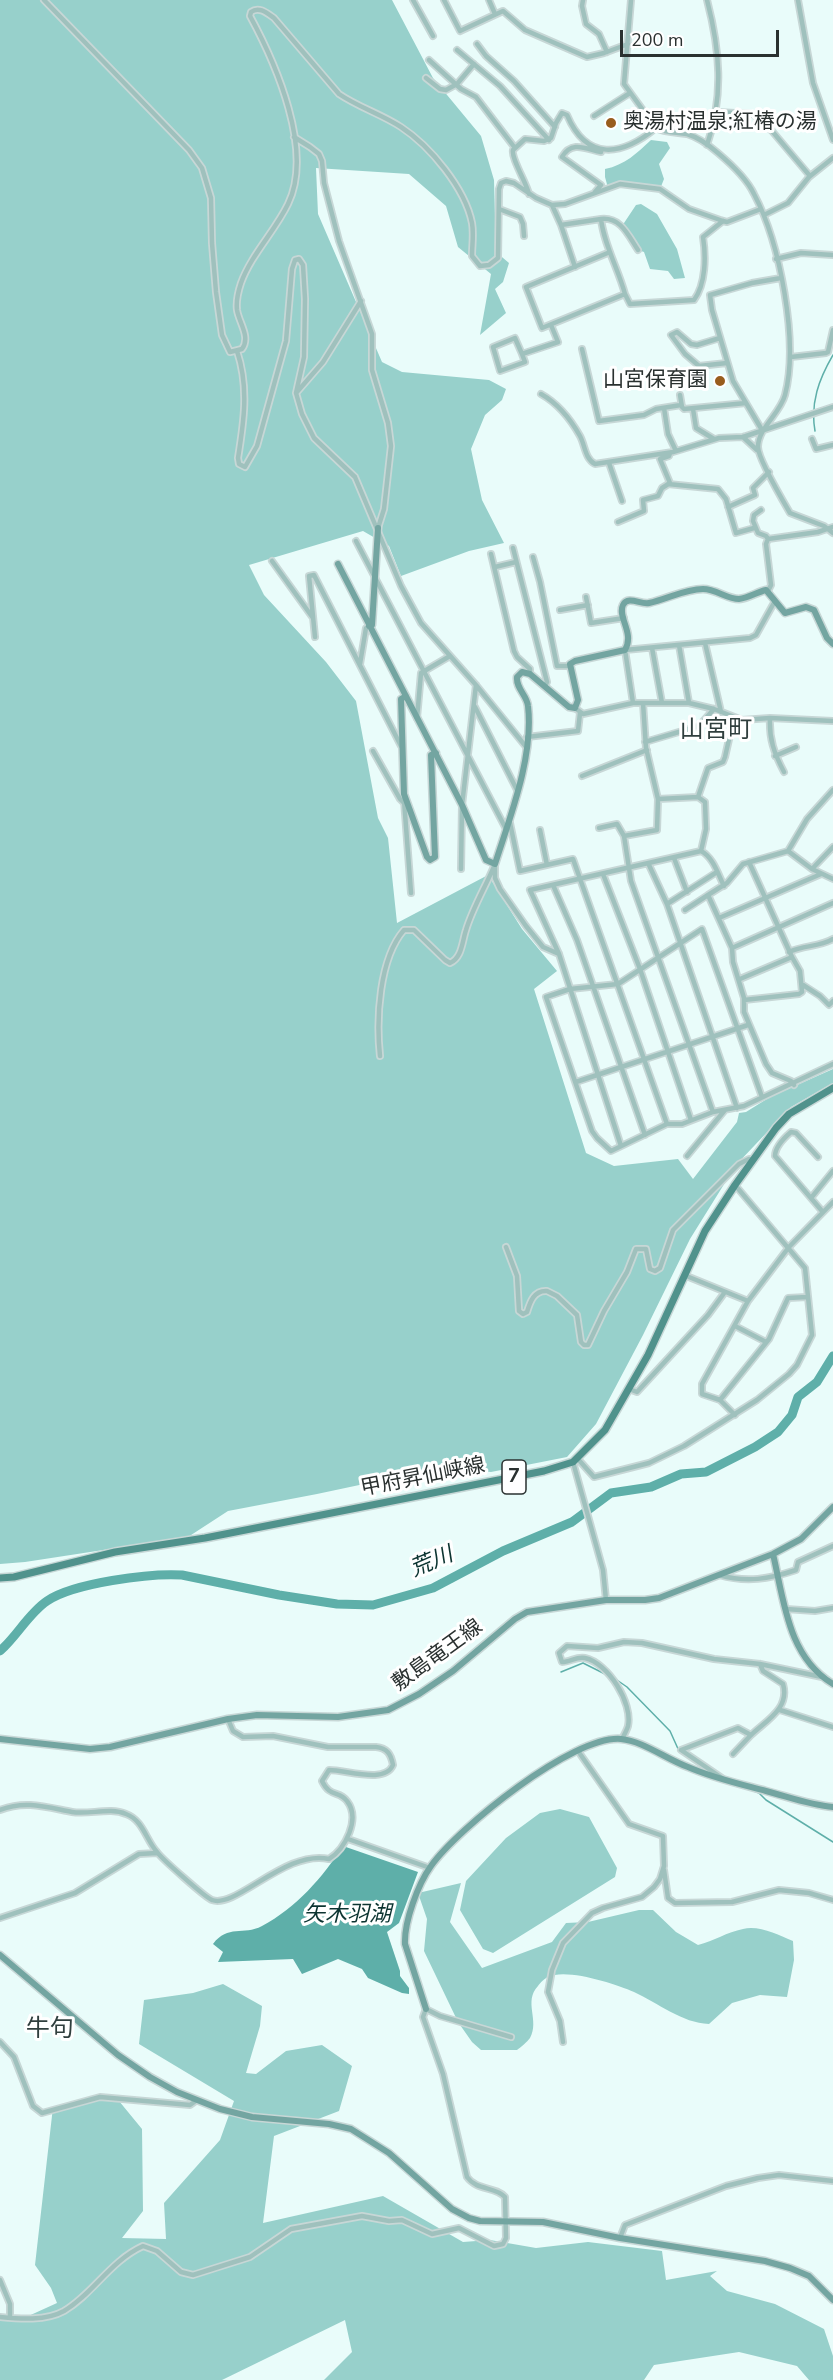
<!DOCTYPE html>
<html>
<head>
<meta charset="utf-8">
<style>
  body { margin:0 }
  #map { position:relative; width:833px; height:2380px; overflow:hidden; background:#e9fcfa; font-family:"Nunito Sans",sans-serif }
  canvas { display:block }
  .scale { position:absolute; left:620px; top:30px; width:159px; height:27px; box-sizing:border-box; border:3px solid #2a3130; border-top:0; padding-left:8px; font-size:18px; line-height:21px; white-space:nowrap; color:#2a3130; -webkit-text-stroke:4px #fff; paint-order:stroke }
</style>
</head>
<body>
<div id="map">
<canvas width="833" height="2380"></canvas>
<div class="scale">200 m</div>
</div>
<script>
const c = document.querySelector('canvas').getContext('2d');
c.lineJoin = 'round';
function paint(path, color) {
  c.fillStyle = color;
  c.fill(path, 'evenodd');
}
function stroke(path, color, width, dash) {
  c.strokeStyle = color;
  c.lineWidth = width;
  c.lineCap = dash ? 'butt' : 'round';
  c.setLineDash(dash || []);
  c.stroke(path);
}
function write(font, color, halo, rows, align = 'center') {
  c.font = font + ' "Nunito Sans","Noto Sans JP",sans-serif';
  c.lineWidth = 6;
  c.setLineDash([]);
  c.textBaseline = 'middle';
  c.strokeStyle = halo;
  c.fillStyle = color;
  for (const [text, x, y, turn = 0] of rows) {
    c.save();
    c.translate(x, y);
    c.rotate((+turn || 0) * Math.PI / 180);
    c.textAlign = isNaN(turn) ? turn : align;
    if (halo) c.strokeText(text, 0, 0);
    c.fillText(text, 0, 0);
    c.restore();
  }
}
paint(new Path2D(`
  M0,0H392L433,78L481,136L494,180L496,252L509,263L503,282L495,289L506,313L480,335L491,274L458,247L446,206L409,174L316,168L318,214L382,362L402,372L489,380L506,389L502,400L485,415L471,449L482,500L504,543L469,551L401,576L389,546L363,531L249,565L264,595L326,662L356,701L378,818L388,838L397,923L488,875L522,929L557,971L534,989L586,1153L614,1166L678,1159L693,1179L737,1122L739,1113L746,1112L770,1097L833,1069V1083L791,1107L736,1165L690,1239L643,1335L596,1424L567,1457L491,1472L444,1467L317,1494L228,1511L188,1537L25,1562L0,1564Z
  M651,140L667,142L670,148L659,164L664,179L660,189L626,184L608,188L605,177V169C625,165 637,153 651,140Z
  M641,204L657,214L677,249L685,278L674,279L668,271L650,269L644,252L638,250L622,226L636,205Z
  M560,1809L589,1817L617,1868L615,1877L493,1953L483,1949L460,1910L466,1881L506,1838L540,1813Z
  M461,1883L450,1922L482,1968L552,1942L566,1923L588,1922L639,1910H653L676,1932L698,1945C714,1941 727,1932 743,1929C759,1925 778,1935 793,1941L794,1960L787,1997L760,1995L732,2003L709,2024C682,2023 658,2003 634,1992C615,1984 567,1968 548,1977C545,1978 540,1983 538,1986C523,2002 540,2020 530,2038C527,2042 521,2047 517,2050H481L472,2042L458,2022L424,1951L427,1919L418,1893Z
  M223,1984L262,2006L260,2026L246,2073L256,2074L286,2051L322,2045L352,2066L339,2111L274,2136L263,2223L383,2196L463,2242L490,2240L536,2248L588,2242L662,2251L666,2280L717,2271L710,2276L727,2291L775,2304L824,2329L833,2356V2380H809L797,2366L739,2352L654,2365L644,2380H324L352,2352L345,2320L222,2380H0V2316L24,2318L57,2303L51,2288L35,2265L53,2107L93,2098L119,2101L142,2129L143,2211L122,2238L166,2239L164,2203L220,2140L234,2101L139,2044L144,2000L193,1993Z`), '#97d0cb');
paint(new Path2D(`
  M343,1846L418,1872L399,1923L387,1932L400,1971V1976L409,1988V1994L402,1993L368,1978L362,1969L338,1959L302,1974L293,1959L218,1962L223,1952L213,1944C228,1924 243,1936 262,1926C296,1908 323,1877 343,1846Z`), '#5eafa9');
stroke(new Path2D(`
  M815,431C810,403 819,379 833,355
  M561,1672L583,1663L607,1675
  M614,1678L627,1687L670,1731L679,1751
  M749,1789L759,1793L766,1800L833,1842`), '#5eafa9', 1.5);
stroke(new Path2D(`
  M0,1651C17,1636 29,1613 47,1601C73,1583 150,1573 182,1575L279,1595L337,1604L373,1605L433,1588L503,1551L572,1522L611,1493L651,1487L681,1474L706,1472L755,1447L778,1432L792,1415L798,1397L817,1382L833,1356`), '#5eafa9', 9);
const street = new Path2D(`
  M44,0L189,150L202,168L211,198L212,243L216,292L222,335L230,352L242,349C251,337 239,323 237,310C236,302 238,292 241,283C251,255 275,231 288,204C314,151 276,64 250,16L251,12C259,6 267,13 274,18L339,94C358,107 381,114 401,127C430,146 465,188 472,223C474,234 472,245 472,256L480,266L489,265L498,258L499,189L501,183L506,181L514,183L536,198L552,205L565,204L620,184L660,189L689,209L723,221L727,222L761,209
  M413,0L433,36
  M444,0L460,31L503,11L525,30L587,57L604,53L628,44
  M489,0L495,14
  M583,0L582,6L586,24L599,34L607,52
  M631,0L624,84L656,128C665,133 676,132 687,134C697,137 710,146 718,153C731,164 747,179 754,194C780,243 799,342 785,395C780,414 758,428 758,447C758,458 783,501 790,513L824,526L833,533
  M707,0C720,50 724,96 707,145
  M798,0L813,83L833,140
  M477,44L486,56L514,81L555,127
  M457,50L500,86L549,140
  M429,60L461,89L476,97L515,148
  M426,78L440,89L446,90L457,84L474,64
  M717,112L753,114L772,131L810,176
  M594,116L630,93
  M294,137L310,147L319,154L322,161L324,183L339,241L372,334V370L388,423L391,446L384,509L378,528
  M595,192L601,185L562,157C572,140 586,149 601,152
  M529,194C526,182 511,158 513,150L525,139L544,141L551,138L556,123L562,113L567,115C587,162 622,156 656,128
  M552,205L561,225L601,219C604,245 618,268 625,294L542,328L526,287L610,252
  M499,209L520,217L523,224L524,236
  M764,215L788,203L809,177L833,158
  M601,219C621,217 628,235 638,250
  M561,225L575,267
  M776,259L801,253L833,255
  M625,294L630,304L694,300C706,284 706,256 703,237L723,221
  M720,338L697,345L691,344L677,332L671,335L685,354L699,366L727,363
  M582,349L599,421L644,415L656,409L681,405
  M237,351C249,387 244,421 238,458L239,464L245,467L257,446L286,341L292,269L295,260L299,259L303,265L305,299L304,357L296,393L302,414L314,438L355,477L401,586L421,623L476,685L527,748
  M522,354L525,362L500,371L493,347L515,338L522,354L558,342L551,325
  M791,357L826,353L828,352L833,330
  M297,392L323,362L361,301
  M541,394C557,403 571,420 580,436C585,445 585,459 595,464L673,452L719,438L743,437L833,407
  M680,395L682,407L684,409L746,403
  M664,408L668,434L676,451
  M693,409L696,428L714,439
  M762,430L733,381L712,310L710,295L752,283L781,278
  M743,437L757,450
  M812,439L816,449L833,445
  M609,463L622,501
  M668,484L718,489L726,499L736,533L754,528
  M728,507L755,495L753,488L769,472
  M761,510L754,515L753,521L758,533L766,536L768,539
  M618,522L644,511L643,500L658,496L662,488L670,483L660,459L669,456L670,453
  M356,541L506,829
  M513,548L547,682L545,686
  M491,554L514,651L517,657L530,669V674
  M533,557L540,582L557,666H570
  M272,561L313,618
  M495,567L516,562
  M768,591L771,585L766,544L768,539L818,532L833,527
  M586,597L591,623L624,618
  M560,610L588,605
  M315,637L309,576L314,575L401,746
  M705,643L721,712
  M679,645L689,703
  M652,648L662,703
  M360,664L366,628L369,626
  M633,703L625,650L750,638L756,635L775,601
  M475,707L517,790
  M575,708L583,714L633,703H689L714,709L742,720L770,718L833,721
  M417,718L421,673L450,656
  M770,718C769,739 774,753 784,772
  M527,737L578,731L580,713
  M645,742L699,726L714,709
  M373,751L400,799L404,803
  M775,756L796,747
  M582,776L647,750
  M698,797L708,768L723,762L725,757L734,717
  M658,799L698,797L705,802L706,829L701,851
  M404,800L411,893
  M510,823L520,871L573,859L667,1124
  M599,828L617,824L624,836L631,881L713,1112
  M540,830L547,865
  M624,836L657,830L658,799L646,748L643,703
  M788,851L807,819L833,790
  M674,858L687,892
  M649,865L667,904L737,1108
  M495,866V878L500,889L526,926L543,947L559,954
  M461,869L462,805L476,685
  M812,869L833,847
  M603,874L640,969L691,1120
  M553,885L577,940L645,1135
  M667,904L717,872
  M685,910L708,895
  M719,918L821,874
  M732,948L833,903
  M789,952C804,945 820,947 833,939
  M740,979L792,957L749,862
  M803,985L820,996L829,1005L833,1001
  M744,1000L799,994L802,992L800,971L792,957
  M380,1056C376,1019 379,959 404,930H414L445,960L450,963C462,958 462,942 466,930C473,907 486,886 495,864
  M576,1082L748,1025
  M794,1085L791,1081L772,1073L766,1064L744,1012V998L733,962L732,948L708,895L727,883L743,864L788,851L812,869L833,879
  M762,1097L702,929L618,984L570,989L546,997L592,1131L597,1138L611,1151L667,1124H682L713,1112L744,1106L833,1064
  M621,1146L559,954L530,890L701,851C713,857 718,874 724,886
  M687,1156L725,1110
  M818,1157L796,1133L791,1132C784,1138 775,1147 775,1156L822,1211
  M811,1198L833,1171
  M506,1247L517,1276L519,1311L523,1314L527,1312C530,1302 534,1290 547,1291L557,1296L577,1315L581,1342L584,1345H588L604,1311L627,1272L636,1249H646L650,1269L655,1271L660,1268L673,1230L739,1164L749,1159L753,1160
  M684,1275L748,1301
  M735,1326L766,1342
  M629,1389L637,1392L708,1315L725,1292
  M720,1400L769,1339L788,1298L807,1297
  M735,1415L720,1400L702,1394V1384L748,1301L789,1247L833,1202
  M577,1458L594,1477L649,1463L684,1446L757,1400L789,1374L797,1365L812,1335L805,1268L735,1185
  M573,1462L603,1570L606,1600
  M719,1575C747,1583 769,1579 796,1570L798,1562L833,1546
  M786,1609L815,1611L833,1608
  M780,1710L833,1727
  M622,1739C624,1735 627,1730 628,1726C633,1703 608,1663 585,1658C577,1656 570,1662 562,1662L559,1653L567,1646L598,1648L624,1642L642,1643L714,1659L760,1664L822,1677
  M733,1754L751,1735
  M722,1778L681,1750L738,1728L751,1735C767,1720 790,1708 783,1684L763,1671L760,1664
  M0,1810C25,1800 46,1807 72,1812C89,1815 110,1807 126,1814C143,1820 146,1840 157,1852C162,1859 206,1898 212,1900C236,1909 286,1849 329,1859C345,1849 361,1819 347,1801C339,1790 330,1798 322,1781L329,1770C347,1770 385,1784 393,1765C391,1754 387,1748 376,1747H328L273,1736L243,1737L233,1731L228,1719
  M348,1839L430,1868
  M664,1870L668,1898L675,1903L732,1902L779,1890L809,1893L833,1900
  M0,1918L75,1893L139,1854L157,1853
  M0,2042L14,2057L33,2106L42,2113L100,2097L190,2105L197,2100
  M563,2042L560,2021L548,1992L552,1970L563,1943L592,1913L603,1908L642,1897L654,1887L660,1879L664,1866L663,1836L629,1824L578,1751
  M620,2238L625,2225L726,2186L758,2178L779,2175L833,2181
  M0,2280L10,2304V2318
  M0,2317C20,2319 46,2321 64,2311C93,2294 110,2261 143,2246L157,2251L181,2272L193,2275L250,2257L291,2229L362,2216L389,2221L402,2220L432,2234L459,2228L494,2246L503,2244L506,2238L505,2197C495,2186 477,2191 467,2177L443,2074L423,2017L426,2009L440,2016L511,2037`);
const secondary = new Path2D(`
  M338,564L462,805L486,860L495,864C510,817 534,756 528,706C527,695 516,689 517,677L522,672L530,674L569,707L575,708L578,700L570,664L575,661L625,650C635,633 617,617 623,605C628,595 641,605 649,603C667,599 685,589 703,589C716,589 727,599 739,599C749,598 757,592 766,590L785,613L806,607L814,610L827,638L833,644
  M369,626L372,625L378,528
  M406,696L401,699L404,794L427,857L430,860L435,857L431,755L436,753
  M773,1554C784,1601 788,1657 833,1684
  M0,1739L90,1749L110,1747L228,1719L257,1715L338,1717L388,1710L419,1694L453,1671L515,1619L527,1612L606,1600H645L659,1598L773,1554L801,1539L833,1507
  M0,1955L118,2055L150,2077L177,2092L220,2109L252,2117L329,2124L351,2129L389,2153L452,2209L469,2218L480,2221L543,2222L620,2238L765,2261L790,2268L809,2276L833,2300
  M426,2009L405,1944C404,1922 418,1884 431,1866C458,1828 573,1735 621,1739C643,1741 666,1759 688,1767C713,1778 740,1784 766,1791C789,1797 810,1805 833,1807`);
const primary = new Path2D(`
  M0,1578L14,1577L115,1552L205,1538L544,1471L573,1462L605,1430L648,1355L705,1231L735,1185L776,1128L789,1114L833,1088`);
stroke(street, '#c7d7d6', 8);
stroke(secondary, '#c7d7d6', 9);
stroke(primary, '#c7d7d6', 10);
stroke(street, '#9fc1bd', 4.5);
stroke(secondary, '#73a5a1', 6);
stroke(primary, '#50928c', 7);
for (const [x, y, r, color] of [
  [611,123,6,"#985d1d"],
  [720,381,6,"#985d1d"]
]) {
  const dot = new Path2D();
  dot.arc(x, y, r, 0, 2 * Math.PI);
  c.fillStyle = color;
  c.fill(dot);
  stroke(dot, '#fff', 2);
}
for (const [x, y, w] of [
  [514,1477,24]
]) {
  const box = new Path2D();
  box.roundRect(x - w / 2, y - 17, w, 34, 4.5);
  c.fillStyle = '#fff';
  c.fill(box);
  stroke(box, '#2a3130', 1.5);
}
write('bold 20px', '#2a3130', null, [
  ["7",514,1477]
]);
write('21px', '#2a3130', '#fff', [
  ["奥湯村温泉;紅椿の湯",623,123],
  ["山宮保育園",708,381,"right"]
], 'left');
write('21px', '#2a3130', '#fff', [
  ["甲府昇仙峡線",423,1478,-11],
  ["敷島竜王線",438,1656,-36]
]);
write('italic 22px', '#0c3431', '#fff', [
  ["荒川",432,1563,-23],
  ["矢木羽湖",347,1916]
]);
write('24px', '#303f3e', '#fff', [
  ["山宮町",716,731],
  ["牛句",50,2030]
]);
</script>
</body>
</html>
